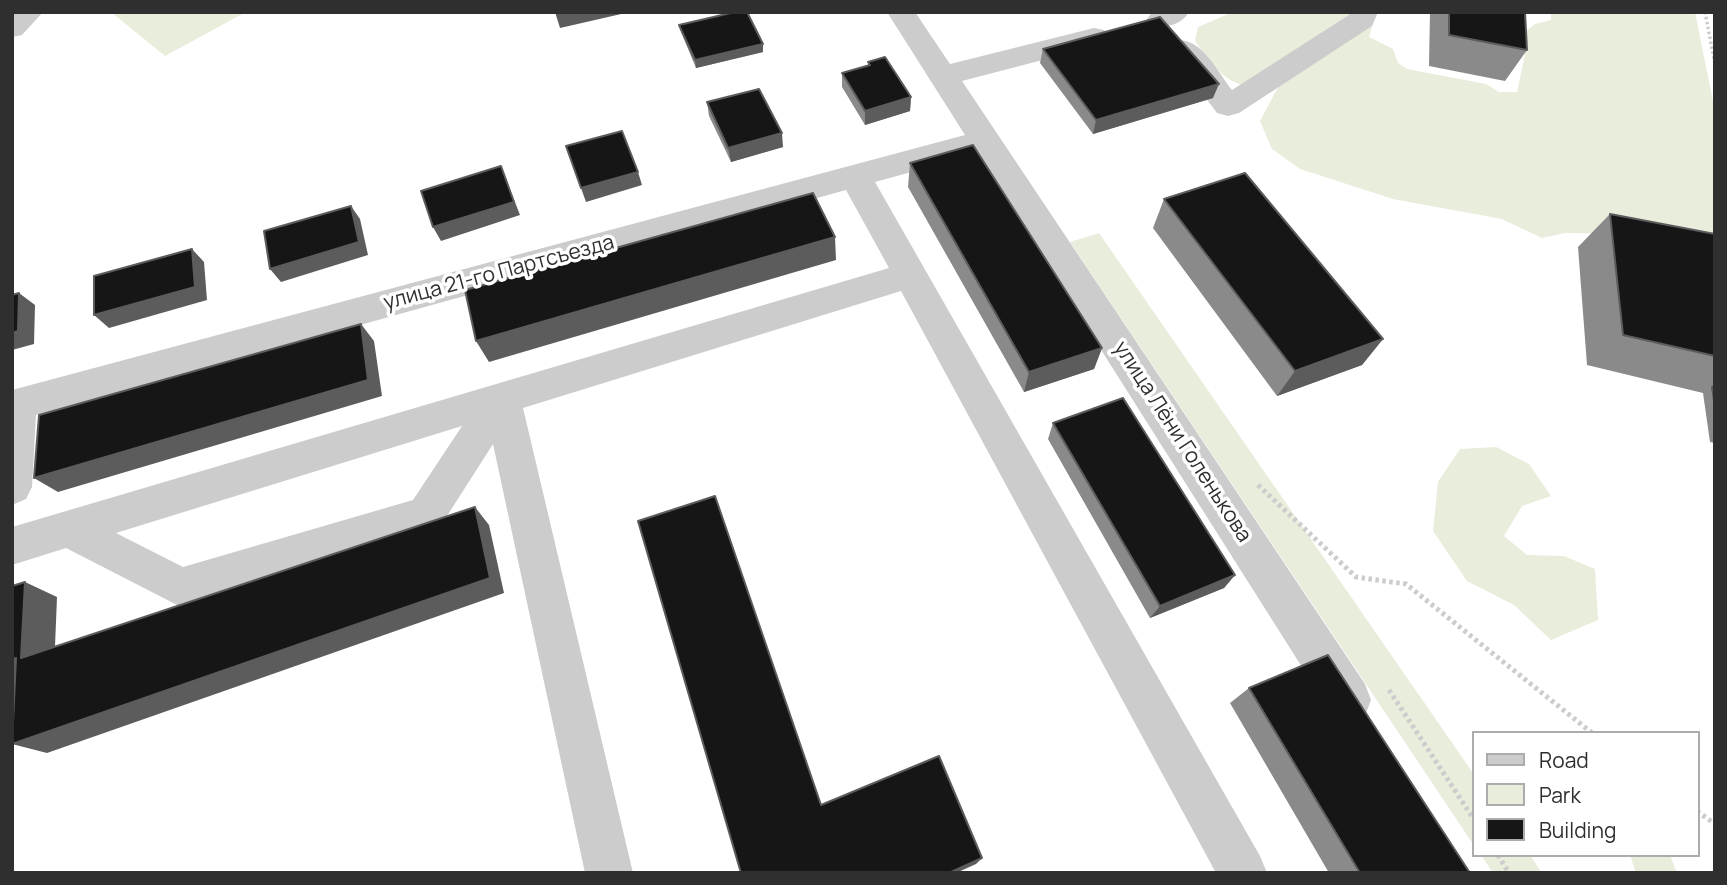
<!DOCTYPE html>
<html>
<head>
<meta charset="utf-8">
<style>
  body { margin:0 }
  #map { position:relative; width:1727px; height:885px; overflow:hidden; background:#fff; font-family:Manrope,sans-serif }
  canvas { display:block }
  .frame { position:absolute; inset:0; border:14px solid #2f2f2f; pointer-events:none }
  .legend { position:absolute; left:1472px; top:731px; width:228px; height:126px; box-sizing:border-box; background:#fff; border:2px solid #acacac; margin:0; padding:9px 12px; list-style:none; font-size:21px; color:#2f2f2f }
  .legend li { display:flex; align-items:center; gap:14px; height:35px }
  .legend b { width:35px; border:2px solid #acacac }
</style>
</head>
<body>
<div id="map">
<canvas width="1727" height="885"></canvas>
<div class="frame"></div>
<ul class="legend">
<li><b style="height:9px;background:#ccc"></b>Road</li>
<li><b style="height:19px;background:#e8eddc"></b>Park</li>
<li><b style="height:19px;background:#161616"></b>Building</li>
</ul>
</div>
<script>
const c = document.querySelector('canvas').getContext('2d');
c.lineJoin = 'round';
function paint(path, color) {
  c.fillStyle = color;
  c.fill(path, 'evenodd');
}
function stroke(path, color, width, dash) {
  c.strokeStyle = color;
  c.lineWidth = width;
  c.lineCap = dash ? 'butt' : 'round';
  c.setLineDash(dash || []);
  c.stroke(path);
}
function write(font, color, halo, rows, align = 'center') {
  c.font = font + ' Manrope,sans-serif';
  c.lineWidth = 7;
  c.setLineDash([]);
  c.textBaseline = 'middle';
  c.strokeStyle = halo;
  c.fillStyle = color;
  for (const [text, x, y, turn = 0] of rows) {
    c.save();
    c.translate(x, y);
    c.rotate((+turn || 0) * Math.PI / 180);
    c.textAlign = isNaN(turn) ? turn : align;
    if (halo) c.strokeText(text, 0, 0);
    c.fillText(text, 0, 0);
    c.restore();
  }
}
paint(new Path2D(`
  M111,12H246L165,56Z
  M1233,12H1364L1373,23L1369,37L1393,49L1398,63L1407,69L1486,84L1499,92H1517L1525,55L1522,34L1535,24L1551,20V12H1695L1715,111V235L1565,233L1542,238L1502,219L1393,199L1300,169L1272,149L1260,121L1285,74C1276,77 1264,84 1254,85C1228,89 1208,60 1195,41L1198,27Z
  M1099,233L1473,773V844L1070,242Z
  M1496,447L1529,464L1551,496L1522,506L1504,536L1527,555L1564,556L1595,569L1598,620L1551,640L1514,605L1467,581L1433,531L1438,482L1460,449Z
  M1481,855H1530L1542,873H1493Z
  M1630,855H1670L1677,873H1636Z`), '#e8eddc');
stroke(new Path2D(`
  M1705,12L1715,64`), '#ccc', 3.5, [2.5, 2.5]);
stroke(new Path2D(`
  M1258,485L1356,577L1406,584L1592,733
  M1389,690L1473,818
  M1697,811L1715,824
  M1498,855L1509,873`), '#ccc', 5, [3.5, 3.5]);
paint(new Path2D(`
  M12,12H43L22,35L12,37Z
  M887,12H915L950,64L1094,28L1104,30L1108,37L1104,44L962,81L1365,684L1371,700L1365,716L1349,722L1333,716L977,154L875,182L1260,856L1267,873H1216L901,291L523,408L633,873H585L493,444L440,527L181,607L66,548L12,565V527L889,268L846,190L36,415L32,487L26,499L12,505V390L965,135ZM462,426L413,500L183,567L116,533Z
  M1189,12C1181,25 1165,29 1151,25L1147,19L1152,12Z
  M1350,12H1378L1372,26L1239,113L1228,116L1217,113L1168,48L1173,41C1200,34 1217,71 1232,90L1349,15Z`), '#ccc');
paint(new Path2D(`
  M1430,12H1525L1527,50L1505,81L1429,66Z
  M679,25L763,44V52L696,68L681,32Z
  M1043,49L1213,98L1093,134L1040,63Z
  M868,62L911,97L910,111L865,125L842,87V73L868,66Z
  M707,102L783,147L731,162L709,116Z
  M910,163L1102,348L1094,369L1024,392L908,187Z
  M1164,199L1383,339L1362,365L1277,396L1153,228Z
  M1610,214L1715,234V443L1710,442L1703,393L1587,365L1578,247Z
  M1053,423L1235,575L1224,588L1150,618L1048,439Z
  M1249,688L1470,873H1329L1230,703Z`), '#8a8a8a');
paint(new Path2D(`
  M555,12H630L560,28Z
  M763,44V52L696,68L695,60Z
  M1219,84L1213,98L1093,134L1096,120Z
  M911,97L910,111L865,125V111Z
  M782,133L783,147L731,162L728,148Z
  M501,166L520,215L441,241L433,227Z
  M638,172L642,185L586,202L581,188Z
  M351,206L360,219L368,255L281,282L270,269Z
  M835,237L836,260L489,362L476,341Z
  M192,249L204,262L207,300L109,328L94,315Z
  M19,293L35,305L34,344L12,350V333Z
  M361,324L374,341L382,396L58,492L34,478Z
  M1383,339L1362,365L1277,396L1295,371Z
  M1102,348L1094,369L1024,392L1029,372Z
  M475,507L489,525L504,593L47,753L12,744Z
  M1235,575L1224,588L1150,618L1160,606Z
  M25,582L57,597L54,671L21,658Z
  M16,658L50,671L12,684V660Z
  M982,858L976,864L956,873H949Z`), '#5c5c5c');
const building = new Path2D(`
  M735,12H747L763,44L695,60L679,25Z
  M1449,12H1525L1527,50L1449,35Z
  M1160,17L1219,84L1096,120L1043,49Z
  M885,57L911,97L865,111L842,73L870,65L868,62Z
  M759,89L782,133L728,148L707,102Z
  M622,131L638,172L581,188L566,146Z
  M973,145L1102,348L1029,372L910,163Z
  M501,166L514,202L433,227L421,191Z
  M1245,173L1383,339L1295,371L1164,199Z
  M813,193L835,237L476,341L465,290Z
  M351,206L359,242L270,269L264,231Z
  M1610,214L1715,234V356L1623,335Z
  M192,249L195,287L94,315V276Z
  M19,293L18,331L12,333V295Z
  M361,324L368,380L34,478L39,415Z
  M1715,385V407L1712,387Z
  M1123,398L1235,575L1160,606L1053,423Z
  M715,496L821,805L939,756L982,858L949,873H741L638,521Z
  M475,507L490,578L12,744L16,658L12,660V586L25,582L21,658Z
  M1328,655L1470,873H1360L1249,688Z`);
paint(building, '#161616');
stroke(building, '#5c5c5c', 2);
write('21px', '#2f2f2f', '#fff', [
  ["улица 21-го Партсъезда",499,273,-15],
  ["улица Лёни Голенькова",1182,442,57]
]);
</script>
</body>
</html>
